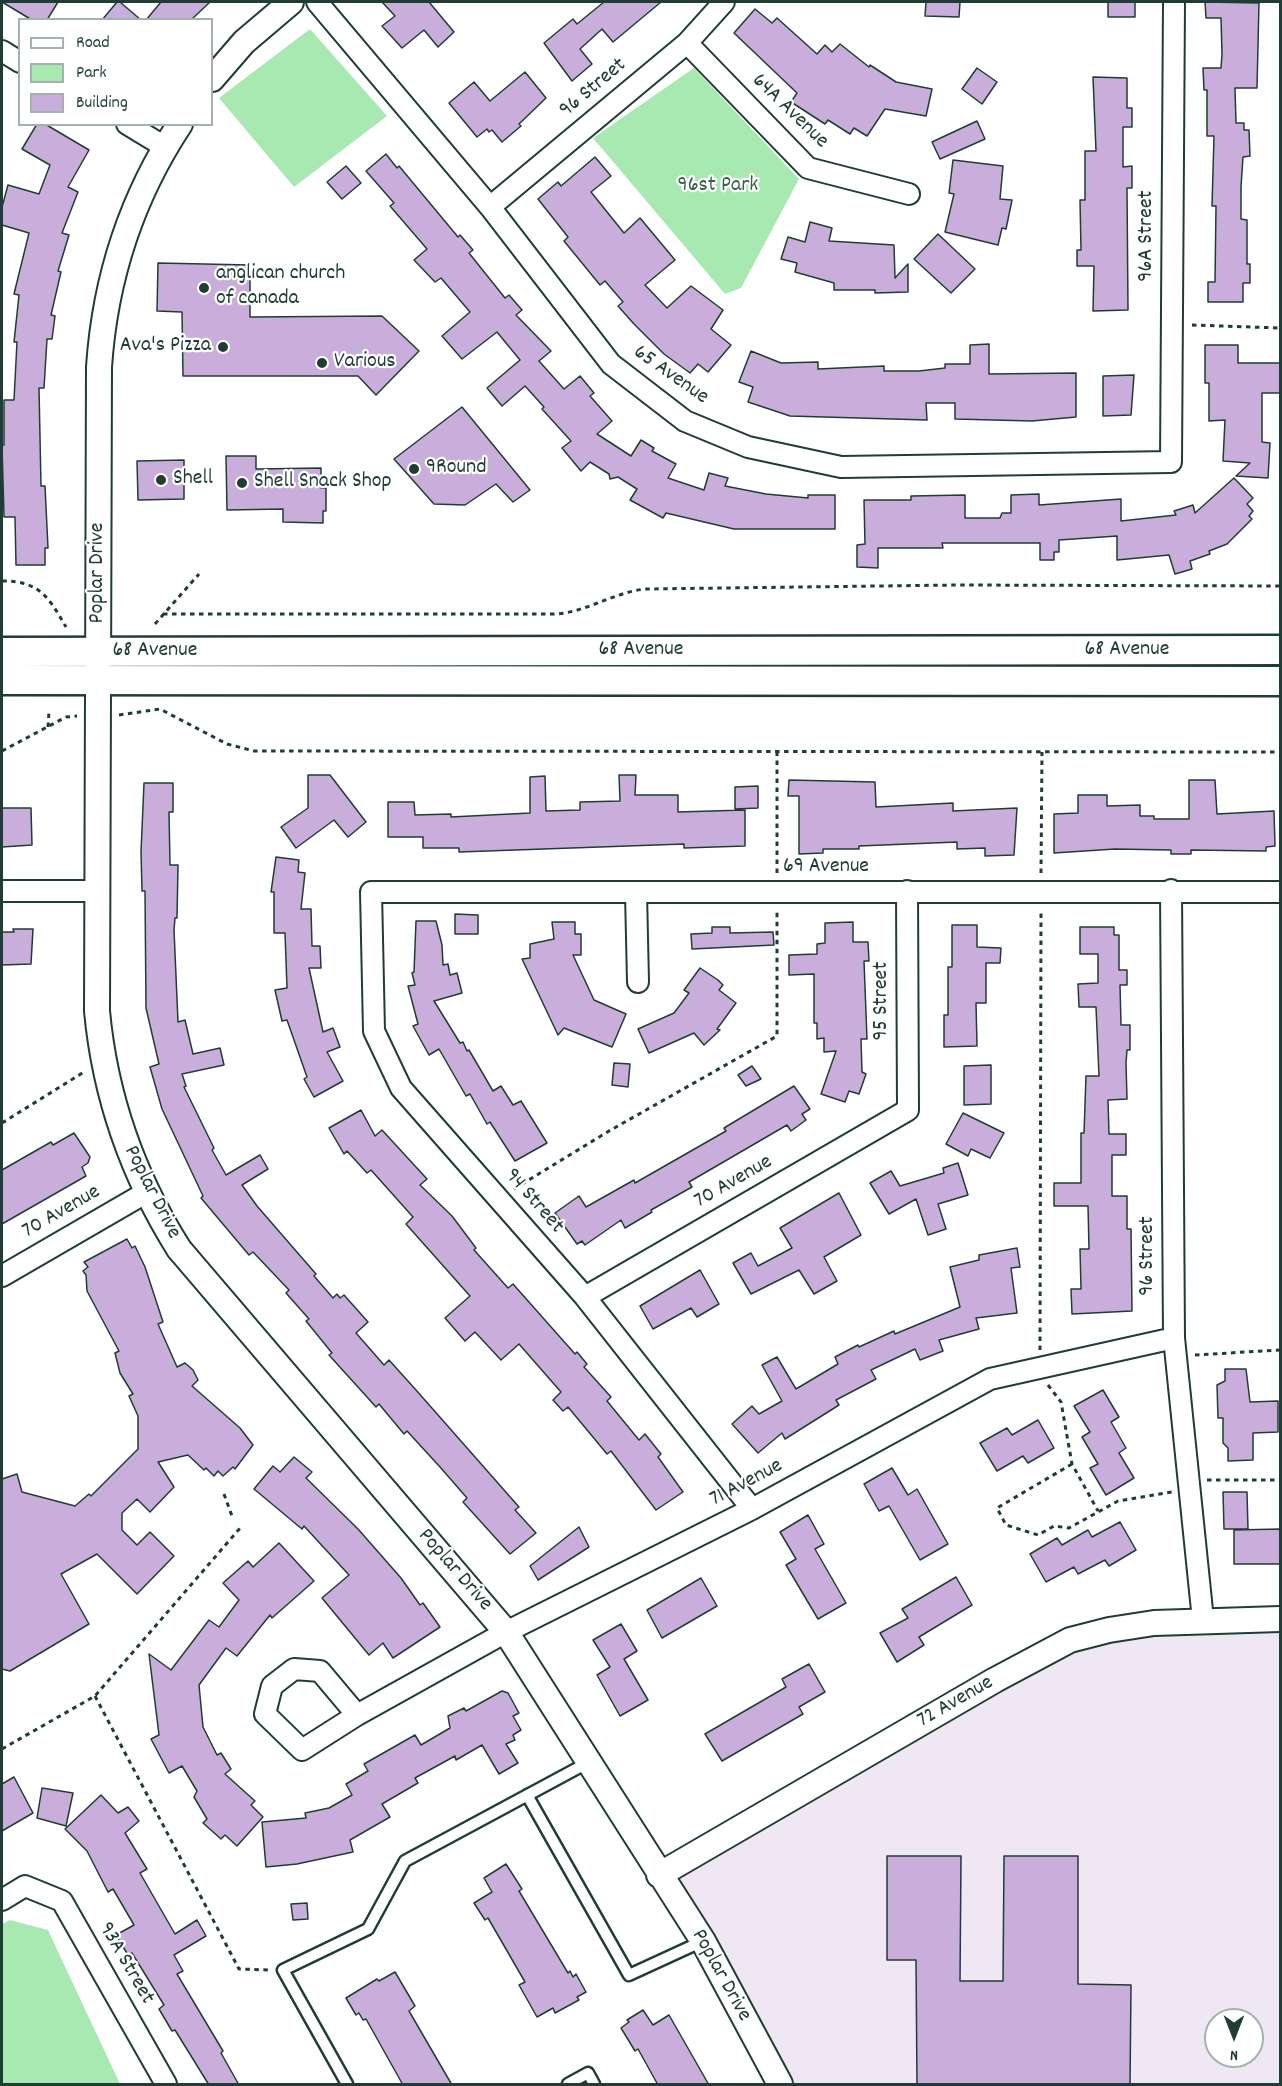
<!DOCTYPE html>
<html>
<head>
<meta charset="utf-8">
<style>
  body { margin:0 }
  #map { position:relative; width:1282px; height:2086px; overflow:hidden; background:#fff; font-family:Dekko,sans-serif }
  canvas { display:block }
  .frame { position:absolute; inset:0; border:3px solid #1f3d34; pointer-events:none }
  .legend { position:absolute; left:18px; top:18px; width:195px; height:108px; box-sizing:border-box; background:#fff; border:2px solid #a5b1ae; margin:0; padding:8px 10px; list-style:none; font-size:18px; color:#1f3d34 }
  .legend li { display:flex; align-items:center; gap:12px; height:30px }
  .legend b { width:30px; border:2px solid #a5b1ae }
  .north { position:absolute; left:1204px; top:2008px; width:60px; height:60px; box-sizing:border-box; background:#fff; border:2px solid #a5b1ae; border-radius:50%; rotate:180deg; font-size:16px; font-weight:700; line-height:24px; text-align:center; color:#1f3d34 }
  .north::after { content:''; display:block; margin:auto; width:21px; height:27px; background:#1f3d34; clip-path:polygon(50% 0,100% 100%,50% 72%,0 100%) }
</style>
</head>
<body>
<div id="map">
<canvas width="1282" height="2086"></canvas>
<div class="frame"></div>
<ul class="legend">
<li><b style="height:8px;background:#fff"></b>Road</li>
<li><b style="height:16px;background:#a8e8b1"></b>Park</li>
<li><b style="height:16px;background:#c9aedc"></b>Building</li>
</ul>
<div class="north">N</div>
</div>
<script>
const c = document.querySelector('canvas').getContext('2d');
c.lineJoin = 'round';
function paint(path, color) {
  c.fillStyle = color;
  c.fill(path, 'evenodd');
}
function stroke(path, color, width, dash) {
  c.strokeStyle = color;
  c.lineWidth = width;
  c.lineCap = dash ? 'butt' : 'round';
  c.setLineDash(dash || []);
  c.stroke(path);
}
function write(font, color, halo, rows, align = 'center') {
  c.font = font + ' Dekko,sans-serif';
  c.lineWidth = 4.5;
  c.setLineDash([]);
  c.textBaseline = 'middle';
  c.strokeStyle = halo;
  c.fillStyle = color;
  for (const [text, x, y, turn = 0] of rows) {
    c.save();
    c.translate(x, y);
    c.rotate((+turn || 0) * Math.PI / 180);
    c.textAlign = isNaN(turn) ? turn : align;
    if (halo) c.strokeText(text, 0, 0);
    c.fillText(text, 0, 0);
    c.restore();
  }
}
paint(new Path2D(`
  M1280,1619V2084H780L659,1875L1070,1640ZM1216,2020H1252V2056H1216Z`), '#efe7f4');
paint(new Path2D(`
  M310,29L387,116L294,187L219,98Z
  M694,68L799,179L741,288L725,294L593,138Z
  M10,1920L48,1930L120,2084H2V1924Z`), '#a8e8b1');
const building = new Path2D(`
  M2,2H58L47,20H32Z
  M117,2H120L141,20H102Z
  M161,2H210L191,20H146Z
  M382,2H429L454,32L438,47L424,30L402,48L382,26L395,16Z
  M604,2H661L613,42L602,29L580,49L592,64L572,81L544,43L573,19L577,24Z
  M926,2H960L959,17L925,16Z
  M1108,2H1135V17H1108Z
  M1205,2L1259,3L1257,88H1235L1236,123H1244V130H1249L1250,156L1243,157L1241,187V219L1247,220V264H1250V283H1243V302H1208V282H1215L1216,206H1212L1214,136H1207V90H1204L1203,68H1221L1222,54L1221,18H1206Z
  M755,9L772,23L777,18L817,54L825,45L832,52L840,44L869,67L870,65L896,82L932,89L926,116L885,109L867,136L854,128L850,134L828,120L825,124L791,102L797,93L734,33Z
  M977,68L997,82L982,104L962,89Z
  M525,72L546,98L519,124L521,126L502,142L492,130L489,132L487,129L477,137L449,103L474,82L490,101Z
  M1093,77L1127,78V108H1132V127H1123V167L1132,166V188H1127L1128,310L1093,311L1094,266H1077V250H1081L1080,200H1085V151H1096Z
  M977,121L985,139L940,159L932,142Z
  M37,124H45L89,150L68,187L78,192L62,233L69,235L58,271L61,272L51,315L55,316L52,339H47L44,388H39L41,486H45L48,548H45V565H16L15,517H4L2,445H4V400H14L17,342H14L19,295L14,294L29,233L2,225V207L8,185L39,194L50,165L22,149Z
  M386,154L397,168L399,166L458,237L460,235L473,250L469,253L505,298L509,295L522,310L516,315L551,351L539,361L564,389L580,376L594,393L590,396L612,421L597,434L631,456L641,440L654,448L652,451L676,464L668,478L704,490L709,473L728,478L725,486L766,494L808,498V495H835V529H734L666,513L663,518L630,500L637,489L618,477L610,479L609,474L590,462L581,471L562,448L571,441L542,409L544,407L525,386L502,406L487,388L520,360L497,332L462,359L442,336L470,312L441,278L435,282L414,260L427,249L390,206L394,203L366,171Z
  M595,157L611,176L591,192L624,233L640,218L675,260L645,285L667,308L691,286L723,310L711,329L731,345L708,372L698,364L690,373L664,354L634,324L618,306L623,302L605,281L600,285L564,241L568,237L538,199L558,182L561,186Z
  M953,160L1003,166L1000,199L1012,200L1006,229L1002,228L998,245L945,232L954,194L949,193Z
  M346,166L361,183L342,199L327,182Z
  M810,222L832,228L829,241L894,245L895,278L908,264V292L875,293V290H834V283L795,272L797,263L781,259L788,237L805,242Z
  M938,234L975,269L951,293L914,259Z
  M158,263L250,265V317L382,316L419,351L376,395L358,376H183L182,312L157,311Z
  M989,344V374L1076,373V417L1032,421L955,419V403H926L927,420L790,416L748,402L753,387L739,382L751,351L781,363L818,362V369L884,366V371H919L945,368V364H970V345Z
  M1205,345H1238V363H1281V393H1262V442L1270,443L1268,478L1236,476L1250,463L1223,461L1225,420L1209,421V383H1205Z
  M1134,375L1131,415L1103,416V376Z
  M462,407L530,490L513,502L496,484L465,505L434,504L394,459Z
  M226,456H256V469L321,468V488H326V511H323V523L283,522V509L227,510Z
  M184,460V499L138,500L137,461Z
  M1234,478L1253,498L1247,504L1253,511L1249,516L1252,519L1227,544L1209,551L1210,554L1190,561L1192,569L1175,574L1169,555L1117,560V536L1059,540V552H1054V560H1040V543H942L943,548H878V568L857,567V545L865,544L864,500H911V496L965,495V518H1000L1002,513H1011V495L1039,494V505L1121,499V521L1176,515L1174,511L1193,505L1195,513Z
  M308,775H330L366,822L348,837L334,820L296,848L281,827L308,808Z
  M619,775H636L635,795H678V812L745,810V846L684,848V844L459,852V848H423V837H388V802H414L415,815L451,814V817L530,813V777L545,776L546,811L580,810V802L620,801Z
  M789,780L875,782L876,807L953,803V811L1017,808L1014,855L985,856V848L957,849V842L859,846V849H823V853L799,854V796H788Z
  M1189,780H1215L1217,814L1274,811L1275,846L1266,847V851L1191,850V854H1171V850L1115,849L1054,853V814L1078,813V795H1107V806L1140,805V816H1154V819H1189Z
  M144,783H173V812H169L170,865H178L177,918H175L174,930L178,1022L185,1020L193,1054L220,1048L224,1065L182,1074L186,1086L184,1087L214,1148L212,1150L226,1175L260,1155L268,1169L242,1185L257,1206L316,1274L314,1276L333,1298L337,1294L340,1298L344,1295L368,1322L356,1333L384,1365L389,1360L416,1390L519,1507L515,1510L536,1533L510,1554L463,1502L467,1498L440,1467L407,1431L404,1434L379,1404L376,1407L329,1355L332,1353L306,1321L309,1319L286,1293L289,1290L253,1252L249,1255L201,1198L203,1196L162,1109L150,1067L159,1064L146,1008L145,891H142L141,852Z
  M758,786V808L735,809V787Z
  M2,808H31L32,845L2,847Z
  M276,857L299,860L298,872L305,873L301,909H311L312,946H320L321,968H309L323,1032L333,1028L340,1047L327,1052L343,1081L314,1097L304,1079L307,1077L287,1020L282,1021L275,990L287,988L285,933H274V892H271Z
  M455,914L478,915V934H455Z
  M416,921H436L442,945L443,965L448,964L450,975L457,973L462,993L434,1001L460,1043L463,1042L467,1051L469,1050L493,1091L501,1086L513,1105L521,1101L547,1143L515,1161L490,1122L487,1124L470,1094L466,1096L439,1049L429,1055L413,1026L418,1024L408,986L415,985L412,973L414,972Z
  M552,922H575V934H581V955H573L594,1000L626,1014L612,1047L564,1028L558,1035L522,959L530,958V944L554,939Z
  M853,922V942H868L869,961H864L867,1039H861L862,1072L866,1074L859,1094L849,1091L845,1102L821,1094L836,1051L824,1052V1038L817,1039V1023H814V974L789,975V955L817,954V944L825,943V923Z
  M952,925H977V947L1001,948L1000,963H986V1003H976L977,1046L944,1047V1015H948V967H952Z
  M712,927H730V933L773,932L774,945L692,949L691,934L712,933Z
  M1080,927H1114V935H1119V970H1127V985H1120L1121,1025H1130V1050H1127L1126,1063L1127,1099L1108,1100L1109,1134H1126V1155H1112V1196H1127V1229H1131L1132,1311L1072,1314L1071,1289H1081L1080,1249H1089L1088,1206H1054V1183H1081V1133H1084L1086,1076H1099L1096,1007H1079L1078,984L1098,983V954H1080Z
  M13,929H33L31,964L2,965V932H14Z
  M700,968L718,980L723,985L719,990L736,1003L717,1029L720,1030L704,1045L694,1033L649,1053L638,1029L674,1013L689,993L684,990Z
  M614,1063L630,1064L628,1087L612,1085Z
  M991,1065V1104L964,1105V1066Z
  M752,1066L761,1079L746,1086L738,1075Z
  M794,1086L810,1109L802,1114L806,1120L791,1131L787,1125L689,1182L692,1187L651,1210L652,1212L625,1228L621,1220L585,1245L582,1241L577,1244L555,1213L579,1196L586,1207L634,1180L635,1183L726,1131L724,1128Z
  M361,1110L375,1136L382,1130L427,1179L420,1185L452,1216L476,1248L474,1250L508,1288L513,1284L575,1354L577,1352L587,1364L584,1367L611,1397L607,1401L639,1440L645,1434L661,1454L658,1457L683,1492L656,1510L611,1451L607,1454L568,1407L563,1411L553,1400L561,1392L519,1344L501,1360L475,1332L465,1341L445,1318L470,1296L406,1224L413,1217L371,1170L367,1173L347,1151L344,1154L329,1128Z
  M963,1113L1004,1133L990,1158L971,1149L968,1156L946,1144Z
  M74,1133L90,1157L88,1163L82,1167L86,1176L2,1224V1170L51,1142L53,1145Z
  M958,1163L968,1195L938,1204L946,1229L928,1235L916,1199L889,1214L870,1183L891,1171L900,1186L944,1173L943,1168Z
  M839,1193L861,1235L824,1257L837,1281L814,1294L799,1270L751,1294L733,1263L751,1253L758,1266L792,1248L780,1228Z
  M127,1239L132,1248L135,1246L145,1267L163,1322L158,1324L177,1367L185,1363L193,1370L198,1380L192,1386L240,1428L253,1445L235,1469L233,1467L223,1476L218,1471L214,1476L206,1468L204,1470L188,1455L158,1462L174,1487L150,1512L137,1499L122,1513V1530L137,1545L150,1532L174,1556L137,1594L97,1554L61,1574L89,1624L10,1671L2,1669V1479L17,1474L22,1492L75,1506L89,1494L91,1496L138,1449V1416L129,1396L133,1394L120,1373L115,1353L119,1351L87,1291L86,1275L83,1271L88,1267L84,1262Z
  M1017,1248L1020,1267L1011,1268L1017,1313L976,1318L979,1329L939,1340L943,1351L920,1360L915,1349L871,1370L876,1379L836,1400L839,1405L785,1439L782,1433L758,1453L732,1424L752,1406L759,1414L782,1401L762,1365L777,1357L796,1389L838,1364L835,1357L858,1345L859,1347L894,1331L895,1334L960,1307L950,1267L979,1260V1255Z
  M700,1270L719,1304L697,1317L691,1308L653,1329L640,1306Z
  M1225,1369H1246L1250,1402L1278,1401V1432L1253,1433V1460L1228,1461V1448L1223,1443V1418H1218L1217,1385L1225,1381Z
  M1103,1390L1119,1417L1111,1422L1126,1448L1119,1453L1134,1478L1106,1495L1090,1468L1098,1464L1082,1437L1090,1432L1074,1406Z
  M1038,1420L1054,1448L1028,1463L1023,1456L997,1471L980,1443L1007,1428L1012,1435Z
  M294,1457L312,1472L306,1478L358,1529L401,1578L420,1605L423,1603L440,1627L393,1658L383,1643L369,1655L322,1598L349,1575L304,1526L302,1529L254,1489L273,1466L280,1472Z
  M892,1468L908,1495L917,1489L948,1544L920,1560L889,1506L879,1511L864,1484Z
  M1223,1492H1247L1248,1529H1224Z
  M808,1515L824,1544L815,1549L846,1603L818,1619L786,1565L796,1559L780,1532Z
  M1120,1522L1136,1550L1109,1566L1105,1560L1078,1574L1074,1567L1046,1582L1030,1554L1057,1538L1062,1545L1088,1530L1092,1537Z
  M579,1527L589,1547L538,1580L530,1566Z
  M1281,1529V1564H1234V1530Z
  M279,1543L314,1581L272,1618L270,1615L237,1656L226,1648L199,1685L203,1727L217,1755L221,1753L231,1769L225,1774L255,1801L251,1805L263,1817L237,1846L225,1835L221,1839L203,1823L207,1819L194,1797L197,1791L182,1766L169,1773L151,1739L159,1735L149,1654L171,1670L209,1620L219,1627L239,1600L223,1583L248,1561L253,1567Z
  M956,1577L972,1605L919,1637L924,1645L897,1662L880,1633L908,1618L902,1609Z
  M701,1578L717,1606L662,1638L647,1610Z
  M621,1624L637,1651L624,1659L648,1700L620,1716L597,1675L610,1667L593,1640Z
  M809,1664L825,1692L799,1707L803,1714L722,1761L705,1734L786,1687L782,1679Z
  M502,1691L508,1693L519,1713L513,1716L521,1730L513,1735L515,1740L506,1744L518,1763L499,1774L482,1745L456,1760L455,1756L415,1778L418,1783L382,1804L390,1817L350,1840L353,1852L297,1864L266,1867L262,1822L306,1818L305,1813L329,1808L352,1795L346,1784L368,1771L364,1764L415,1735L421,1745L450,1728L448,1716L464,1708L466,1711Z
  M14,1777L33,1813L2,1831V1784Z
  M42,1788L73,1793L66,1826L37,1818Z
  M101,1795L118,1813L128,1807L139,1821L125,1833L147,1869L140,1873L175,1934L197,1920L206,1936L174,1955L183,1971L177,1974L223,2051L221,2053L239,2085H209L175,2030L172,2031L159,2009L164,2005L132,1953L128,1955L116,1935L134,1925L113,1889L108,1892L87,1851L65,1829Z
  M887,1856H961L960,1981H1003L1004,1856H1078V1984L1131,1985L1130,2085H917L916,1960H887Z
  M506,1864L522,1889L519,1891L568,1973L570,1971L573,1977L576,1974L586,1992L577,1997L579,2000L555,2013L553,2008L537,2017L519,1985L525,1982L488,1918L485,1920L474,1903L492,1892L484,1878Z
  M307,1903L308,1919L293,1920L291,1904Z
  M395,1972L415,2006L409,2011L452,2085H403L366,2019L363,2020L359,2013L356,2015L346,1998L377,1979L379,1981Z
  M643,2010L653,2025L669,2015L709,2085H658L638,2049L635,2051L621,2028L629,2022L627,2020Z`);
paint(building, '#c9aedc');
stroke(building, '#1f3d34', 1.5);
const service = new Path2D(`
  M527,1795L629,1975L703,1941
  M347,2084L283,1970L368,1929L405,1861L589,1762
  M568,2084L588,2073L594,2084`);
const minor = new Path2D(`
  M317,2L490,207L611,364L685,421L748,447L841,467L1171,462L1174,2
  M687,43L808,168L909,194
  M2,51L20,62
  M127,124L165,147
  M490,207L687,43L724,2
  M1171,890L1174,1338L1203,1620
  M2,891H95
  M636,893L638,982
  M2,1276L147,1192
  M585,1297L908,1110L907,891
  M752,1509L585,1297L401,1088L374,1031L371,892H1280
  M357,1715L320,1671L294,1669L272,1686L265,1714L302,1750L357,1715L506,1632L752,1509L990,1379L1174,1338
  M2,1900L25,1886L62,1901L166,2084`);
const tertiary = new Path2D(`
  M212,79L244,42L291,2
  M180,124C131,198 105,279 99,367L97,1011C105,1097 133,1176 179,1249L506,1632L703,1941L780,2084
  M659,1875L995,1680L1070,1640L1109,1630L1154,1623L1280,1619`);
const secondary = new Path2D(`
  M2,652L1280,650
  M2,680L1280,681`);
stroke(service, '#1f3d34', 15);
stroke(minor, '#1f3d34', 24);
stroke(tertiary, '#1f3d34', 28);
stroke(secondary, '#1f3d34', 33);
stroke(new Path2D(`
  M1192,325L1280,328
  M2,581C39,581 48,596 66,627
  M163,614H557C589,611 614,592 646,589L957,585L1280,586
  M155,624L199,574
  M119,715L160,709L227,744L254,751L1280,752
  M48,727L49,712
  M2,751L66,717L77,716
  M777,873V751
  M1041,873L1042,752
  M2,1123L84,1072
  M514,1189L609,1131L777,1036V909
  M1040,1350L1041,910
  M1195,1355L1280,1350
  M1048,1385L1061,1402L1072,1464L1098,1511
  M1072,1464L997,1508L1006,1525L1038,1535L1054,1526L1069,1528L1118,1501L1172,1492
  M1207,1480H1280
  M224,1494L232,1516
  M95,1696L239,1969L270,1970
  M2,1749L95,1696L241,1527`), '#1f3d34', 3, [4.5, 4.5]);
stroke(service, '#fff', 10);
stroke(minor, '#fff', 20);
stroke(tertiary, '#fff', 24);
stroke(secondary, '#fff', 28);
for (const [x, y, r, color] of [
  [204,288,6,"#1f3d34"],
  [223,347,6,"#1f3d34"],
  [322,363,6,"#1f3d34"],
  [414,469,6,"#1f3d34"],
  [161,480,6,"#1f3d34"],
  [242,483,6,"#1f3d34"]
]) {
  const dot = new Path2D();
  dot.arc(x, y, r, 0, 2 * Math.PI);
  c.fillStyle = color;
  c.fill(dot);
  stroke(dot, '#fff', 2);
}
write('22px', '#1f3d34', '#fff', [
  ["96 Street",594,89,-40],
  ["64A Avenue",789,112,44],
  ["96A Street",1148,236,-90],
  ["65 Avenue",670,376,35],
  ["Poplar Drive",99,573,-90],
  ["68 Avenue",641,651],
  ["68 Avenue",1127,651],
  ["68 Avenue",155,652],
  ["69 Avenue",826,868],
  ["95 Street",883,1001,-90],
  ["70 Avenue",734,1183,-30],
  ["Poplar Drive",151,1193,63],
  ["94 Street",533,1202,49],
  ["70 Avenue",62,1213,-30],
  ["96 Street",1149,1256,-90],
  ["71 Avenue",747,1484,-28],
  ["Poplar Drive",454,1571,49],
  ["72 Avenue",956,1703,-30],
  ["93A Street",125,1964,60],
  ["Poplar Drive",720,1976,61]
]);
write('22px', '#3a5f4d', '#fff', [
  ["96st Park",718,187]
]);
write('22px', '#1f3d34', '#fff', [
  ["anglican church",216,275],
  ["of canada",216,300],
  ["Ava's Pizza",211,347,"right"],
  ["Various",334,363],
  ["9Round",426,469],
  ["Shell",173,480],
  ["Shell Snack Shop",254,483]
], 'left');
</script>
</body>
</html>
